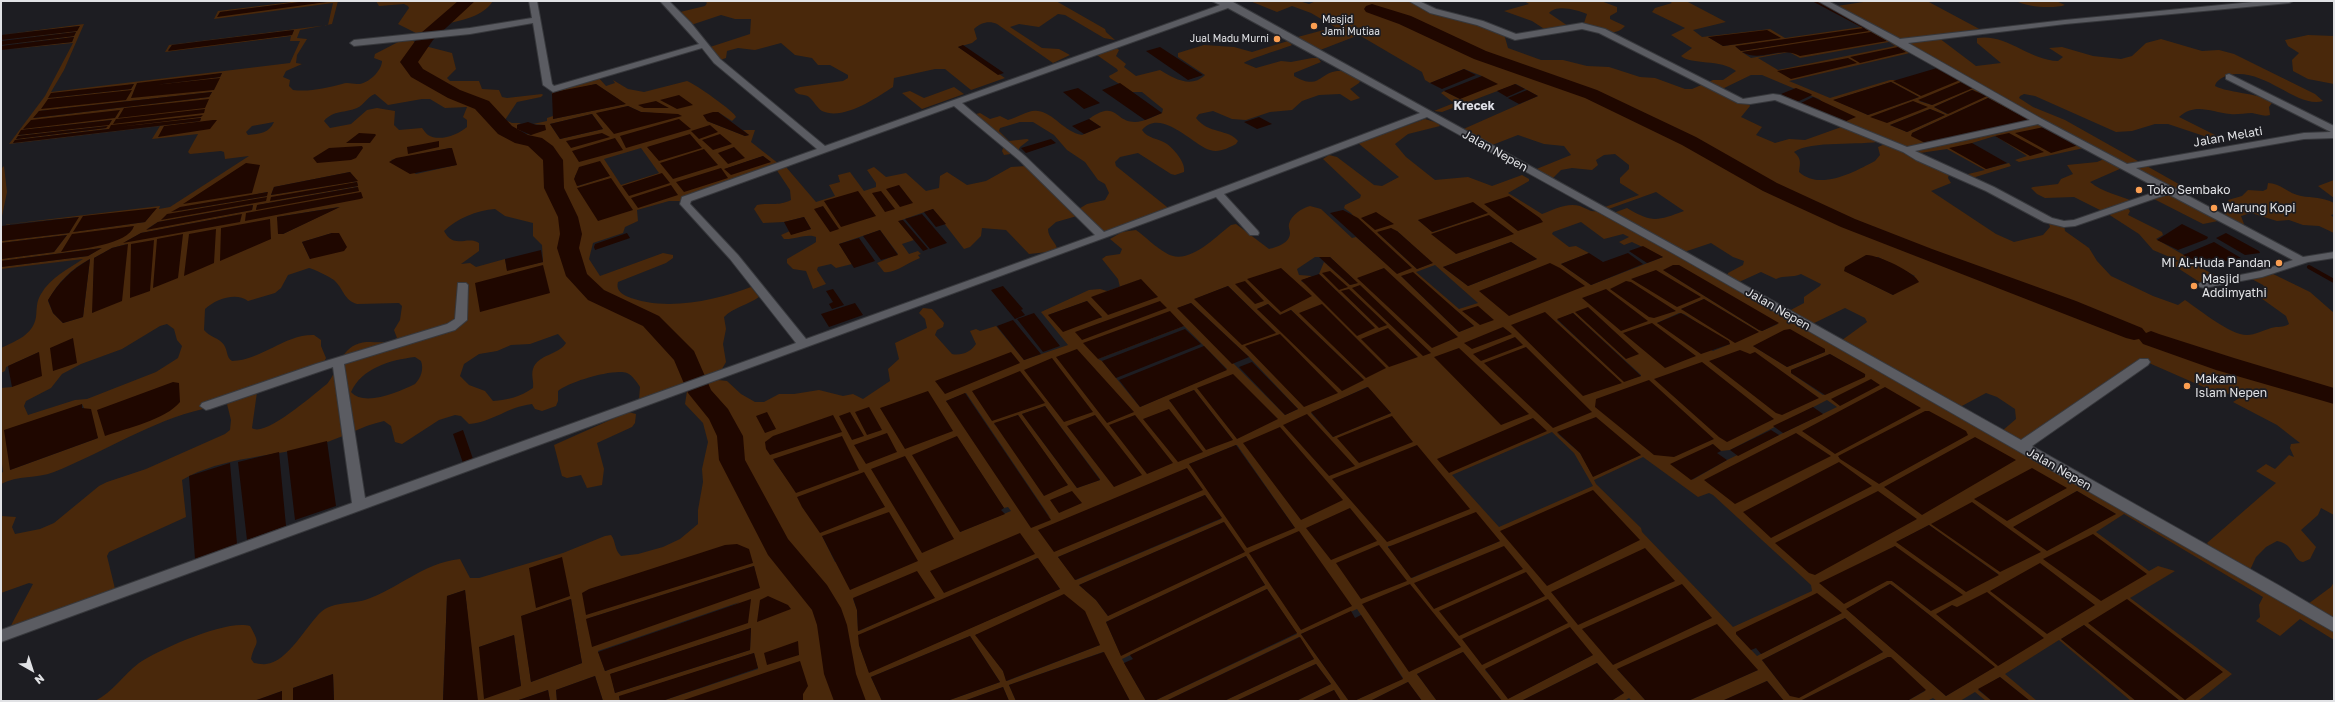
<!DOCTYPE html>
<html>
<head>
<meta charset="utf-8">
<style>
  body { margin:0 }
  #map { position:relative; width:2335px; height:702px; overflow:hidden; background:#1d1d22; font-family:"Golos Text",sans-serif }
  canvas { display:block }
  .frame { position:absolute; inset:0; border:2px solid #e1e2e5; pointer-events:none }
  .north { position:absolute; left:12px; top:650px; width:40px; height:40px; -webkit-text-stroke:3px #1d1d22; paint-order:stroke; rotate:141deg; font-size:11px; font-weight:700; line-height:16px; text-align:center; color:#e1e2e5 }
  .north::after { content:''; display:block; margin:auto; width:14px; height:18px; background:#e1e2e5; clip-path:polygon(50% 0,100% 100%,50% 72%,0 100%) }
</style>
</head>
<body>
<div id="map">
<canvas width="2335" height="702"></canvas>
<div class="frame"></div>
<div class="north">N</div>
</div>
<script>
const c = document.querySelector('canvas').getContext('2d');
c.lineJoin = 'round';
function paint(path, color) {
  c.fillStyle = color;
  c.fill(path, 'evenodd');
}
function stroke(path, color, width, dash) {
  c.strokeStyle = color;
  c.lineWidth = width;
  c.lineCap = dash ? 'butt' : 'round';
  c.setLineDash(dash || []);
  c.stroke(path);
}
function write(font, color, halo, rows, align = 'center') {
  c.font = font + ' "Golos Text",sans-serif';
  c.lineWidth = 3.5;
  c.setLineDash([]);
  c.textBaseline = 'middle';
  c.strokeStyle = halo;
  c.fillStyle = color;
  for (const [text, x, y, turn = 0] of rows) {
    c.save();
    c.translate(x, y);
    c.rotate((+turn || 0) * Math.PI / 180);
    c.textAlign = isNaN(turn) ? turn : align;
    if (halo) c.strokeText(text, 0, 0);
    c.fillText(text, 0, 0);
    c.restore();
  }
}
paint(new Path2D(`
  M300,1H308L220,12L338,1L332,24L300,30L297,38L307,39L297,55L296,63L302,64L286,71L283,77L290,80L289,86L293,90C310,92 326,88 342,84C347,82 352,84 357,84C367,85 382,71 382,61L374,58L375,54L402,40L411,39L417,44L452,53L456,69L447,78L450,81H479L482,89L499,90L502,97L507,98L542,94L543,95L541,97L517,102L505,120L512,123H521L517,125L522,133L531,135L545,125L533,124L547,121V118L553,116V119L625,104L596,84L552,94L553,89L598,77L606,86L615,83L613,80L628,89L644,92L687,81C694,83 735,112 736,117L732,121L718,112L707,121L745,136L749,135L743,130H755L751,142L779,164L684,201H669L637,210L638,221L625,227L623,233L593,243L589,259L600,276L663,253L673,255V258L666,263L618,282C616,289 620,293 626,296C663,312 715,301 751,287L759,297C748,305 734,307 724,317L726,329L723,344L726,362L722,369L639,400L640,387C637,382 632,375 627,373C614,368 568,382 558,391V401L556,406L542,411L535,409L532,404C507,407 493,422 469,424L461,416L455,415L439,420L402,444L395,442L391,426L384,421C361,426 342,438 321,444C276,457 223,456 182,480L186,517L109,552L107,556L116,593L7,633L33,584L29,583L1,593V516L16,517L12,527L15,534L40,529L54,523L99,486L107,482L146,469L225,434L230,430L231,420L227,404C219,403 211,407 203,409C151,421 104,452 54,472C36,479 18,475 1,484V473L3,472L1,457V388L12,387L39,352L6,367L5,371L1,373V348C16,341 33,335 36,317C37,308 36,302 41,294C50,278 68,269 83,259L1,269V267L88,256L101,248L1,261V259L54,252L67,235L1,243V241L69,233L78,217L1,225L160,206L159,209L170,207L249,156L225,159L224,152L221,151L190,154L188,152L198,134L152,139L160,126L9,144L45,96L73,43L1,50L72,42L74,37L1,45L74,36L76,32L1,40L77,31L79,26L1,35L84,24L64,70L51,92L290,63L300,41H290L291,36L165,52L169,45L328,25L333,3L214,19L218,11ZM294,30L292,35L168,50L172,45ZM222,73L220,77L136,87ZM134,84L131,89L49,98ZM212,92L209,97L34,118L39,111ZM375,94L388,105L422,99H430L445,108L467,107L463,117L467,120V127C458,135 439,142 428,135C425,133 424,130 422,128L399,130L394,125L395,111L377,108L367,110L351,124L330,128L324,121C333,110 346,113 357,108C364,105 367,97 375,94ZM628,106L641,112L681,115L596,114ZM592,114L603,129L560,139L550,124ZM201,118L200,121L13,143L15,140ZM112,120L109,124L19,135L22,130ZM274,122C269,133 260,134 248,135L246,132L252,126ZM107,126L106,128L16,139L18,136ZM450,148L456,165L416,174L391,160ZM641,148L659,173L621,185L604,159ZM763,156L771,162L725,169ZM350,172L357,181L271,195L274,187ZM578,172L609,176L578,186L575,176ZM357,182L358,186L270,201ZM357,187L358,191L256,209L258,205ZM267,192V196L172,212ZM253,205L252,210L147,229L158,222ZM339,207L283,234L277,218V217ZM156,208L145,222L73,232ZM495,209L505,216L533,223V236L542,245L543,262L507,270L505,259L476,267L470,263L461,264L479,251V243C467,235 454,250 444,231C456,219 477,210 495,209ZM242,214L125,242L141,233ZM332,233H339L310,259L302,242ZM127,244L93,313L94,258L112,248ZM90,259L83,317L63,323L53,313L48,301C58,282 71,269 90,259ZM309,268C314,269 332,278 335,281C344,290 344,300 357,304L399,303L402,306L400,320L394,330L397,338C383,347 370,338 355,345C339,353 338,371 327,384C315,393 265,438 252,428L257,392L324,362L326,358L321,346V340L314,335C285,334 262,360 232,361C226,357 228,351 224,345C220,338 209,337 204,330L205,309C216,299 236,292 248,301L275,293L281,288L288,275ZM167,324L174,329L177,340L182,346L178,358L156,372L87,399L75,400L28,415L24,406L26,401L51,388L62,374L81,364L122,349L160,326ZM558,334L566,343C559,355 538,354 533,369C531,375 534,382 533,388C520,397 508,400 493,401L485,391L469,385L460,376L464,364L479,354L497,351L511,345L530,344ZM415,357L421,361C424,369 421,378 415,384C399,392 364,407 351,392C362,368 390,360 415,357ZM82,404L98,438L10,470Z
  M376,1H493C481,20 455,20 436,27L433,30L416,33L398,24L409,8L408,6L404,4L379,6Z
  M705,1H1056L1105,29L1106,32L1115,40L1104,38L1065,15L1058,14L1039,27L1019,24L1010,27L1042,48L1059,49L1070,55L1053,63L997,24C989,20 980,23 974,29L977,39L972,43L958,47L1005,78L971,90L945,69H935L894,78L893,87C876,98 843,121 822,111C817,108 814,101 809,97C804,93 797,97 794,89L800,87L843,81L848,78V75L830,65H818L812,58L795,55L781,43L755,50L738,48L727,51L726,58L717,61L707,48L750,34L751,19H735L721,15L691,25L676,13L705,6L707,3Z
  M1250,1H1299L1309,4L1316,1H1413L1504,34L1508,48L1541,60H1563L1587,66L1609,67L1640,77L1655,78L1685,89H1692L1713,80H1723L1736,71C1721,59 1691,65 1681,56L1692,48L1671,35L1685,28L1652,12L1655,8L1672,3L1669,1H1686L1726,22L1693,30L1702,37L1770,29L1785,38L1861,27L1813,1H1827L1837,6L1870,1H1927L1985,32L1939,38L1976,66L2001,63L1977,43V38C2006,33 2029,60 2058,61L2063,57L2049,48L2062,47L2093,56L2121,59L2132,56L2146,43L2161,39L2202,51L2219,50L2234,54L2315,94L2323,101C2296,109 2262,64 2226,76C2221,78 2216,81 2215,86C2227,93 2267,94 2272,103L2269,107L2270,115C2264,117 2258,114 2252,113C2244,113 2237,115 2230,114C2211,112 2195,102 2179,117L2223,139L2225,143L2168,124H2155L2132,131L2116,132L2035,96L2024,94L2020,96L2019,98L2033,107L2065,120L2184,187L2173,190L2122,168L2090,182C2103,193 2120,195 2134,202L2127,207L2130,211L2128,215L2162,232L2163,235L2156,239L2189,258L2188,261L2226,281L2204,285L2170,263L2179,261L2153,250L2139,234L2108,214L2074,197L2045,198L2037,194L2031,188L2033,187L2058,184L2061,179L2073,174L2067,165L2097,162L2104,159L2084,148L2019,162L2015,160L2027,156L2003,141L2030,156L1995,136L1972,143L1986,169L2009,163L2011,166L1969,179L1949,174L1948,178L1951,183L1931,191L1996,234L2014,242L2043,235L2050,227L2048,220L2064,224L2065,231L2089,248L2097,261L2111,276L2153,296L2178,305L2185,300C2200,310 2230,335 2247,335C2255,335 2264,330 2271,328C2278,326 2283,328 2289,324L2286,316L2261,298L2268,291L2263,285L2248,277L2269,272L2310,292L2334,313V515L2321,508L2318,515L2301,530L2316,547L2310,559L2303,562C2292,560 2295,544 2277,541L2266,547L2256,557L2250,570L2210,547L2207,543L2276,483L2256,471L2266,464L2275,469L2289,455L2294,457L2290,448L2291,444L2300,443L2277,425L2233,402L2241,397L2206,388L2149,363L2021,446L2334,626V640L2300,619L2280,636L2256,621L2260,617L2259,605L2263,597L2124,514L2096,532L2149,571L2158,566L2175,571L2130,598L2232,674L2198,701H2180L2084,625L2061,639L2136,701H2131L2059,640L2005,674L2037,701H2030L2000,677L1978,690L1992,701H1986L1975,692L1960,701H1937L1933,698L1927,701H1907L1925,691L1888,657L1800,701H1784L1767,681L1722,701H1688L1758,670L1617,669L1646,701H1632L1629,698L1624,701H1611L1624,693L1597,663L1521,701H1502L1463,652L1417,674L1437,701H1422L1408,682L1370,701H1354L1403,678L1357,609L1301,634L1349,701H1341L1334,690L1311,701H1296L1331,684L1316,664L1236,701H1224L1314,659L1299,637L1166,701H1154L1297,634L1267,589L1122,659L1146,701H1130L1103,652L1009,685L1016,701H1009L1003,687L964,701H947L1000,682L970,636L871,677L882,701H803V694L662,701L758,669L754,653L619,697L620,701H603L595,676L556,690L557,701H550L548,690L516,701H476L465,590L447,596L443,701H334L333,674L293,688V701H282V691L254,701H95C113,692 123,675 139,663C160,649 227,619 250,626C262,647 255,640 251,659L254,663C257,663 262,665 266,664C288,662 306,626 321,612C332,602 351,604 365,600C398,589 423,563 460,559L470,578H479L563,553L605,536L611,535C616,541 614,550 621,556L638,554L663,547L680,539L698,524V510L703,482L702,469L708,442L703,423L685,404L687,391L700,384L718,380L727,381L741,394L755,402H764L779,394H794L819,390L843,396L853,394L863,399L890,381L888,369L899,359L895,343L927,328L925,319L919,313L923,308L932,309L944,323L943,327L937,330L935,335L952,354C961,356 971,352 976,344L970,331L976,329L980,331L996,326L1024,360L1068,345L1041,312L1089,290L1100,289L1107,291L1091,297L1141,279L1120,287L1118,279L1102,259L1106,256L1120,254L1122,249L1110,239L1122,232L1136,230C1146,237 1155,247 1166,253C1188,267 1215,237 1231,225L1236,224L1269,249C1277,247 1290,243 1290,233C1290,230 1288,227 1289,224C1291,215 1302,208 1310,206L1321,209L1352,238L1356,237L1397,273L1351,213L1344,208L1345,205L1360,198L1361,195L1323,159L1329,155L1337,157L1374,185L1382,186L1399,177L1358,143L1425,119L1438,123L1440,126L1408,134L1395,144L1406,157L1435,180L1468,177L1492,186L1522,175L1529,179V181L1508,193L1542,214C1553,210 1567,202 1580,206C1590,210 1589,212 1601,211L1602,208L1639,195L1620,183V178L1629,169V165L1615,154L1604,155L1596,160L1598,165L1592,170L1572,168L1561,170L1552,179L1534,170L1571,155L1564,146L1544,144L1518,135L1487,147L1459,131L1538,96L1516,84L1442,112L1434,111L1454,103L1441,93L1444,91L1460,99L1482,76L1464,69L1430,83L1425,80L1422,72L1359,35L1315,52L1294,38L1335,27L1311,13L1292,6L1277,12ZM1869,30L1741,51L1736,47ZM1708,37L1780,38L1723,46ZM1886,41L1790,51L1751,58L1742,52ZM1889,42L1895,46L1778,70L1758,58L1789,52L1800,58ZM1910,53L1959,80H1890L1830,98L1789,81ZM1751,75H1762L1819,99L1847,125L1805,140L1789,139L1775,143L1756,135L1762,127L1741,117L1750,106L1748,102L1720,90ZM1891,82L1919,97L1868,115L1834,100ZM1973,87L1932,105L1919,101ZM1974,90L1947,114L1934,107L1972,90ZM1988,98L2028,120L1912,133L1986,99ZM1930,109L1945,115L1907,132L1890,125ZM1883,141L1885,144L1878,147L1880,155L1875,161C1854,172 1820,191 1799,172C1800,163 1802,159 1794,152C1811,140 1860,146 1883,141ZM1947,149L1985,170L1964,175L1920,153ZM1656,192L1684,211C1657,221 1652,223 1627,208L1608,215L1603,211ZM1487,213L1433,232L1418,220ZM1581,222L1604,239L1623,234L1629,237L1619,242L1624,245L1632,242L1663,257L1591,285L1561,264L1589,253L1576,246L1569,247L1552,234L1553,232ZM1397,231L1432,263L1417,269L1378,233ZM1511,242L1537,259L1468,286L1443,267ZM1711,243L1733,257L1744,261L1743,265L1728,273L1727,276L1739,282L1761,272L1776,279C1784,275 1792,278 1801,274L1821,284L1820,286L1804,297V303L1785,313L1681,253ZM1315,257H1330L1357,283L1350,285L1324,262L1319,274L1375,328L1301,281L1312,276L1299,275L1297,269ZM1878,257L1915,276L1893,295L1845,271ZM1435,265L1478,303L1459,309L1416,272ZM1663,270L1778,324L1762,331L1759,330ZM1401,276L1453,308L1474,326L1459,332ZM1228,286L1276,333L1195,299ZM1704,299L1759,332L1681,309ZM1087,301L1102,318L1048,315ZM1191,303L1249,357L1298,409L1285,415L1178,308ZM1268,304L1280,315L1291,310L1364,380L1257,309ZM1845,308L1865,318L1867,322L1838,343L1808,326ZM1573,313L1641,375V376L1624,381L1557,320ZM1679,313L1684,314L1730,344L1713,351L1657,323ZM1184,326L1227,369L1140,407L1102,361L1098,359ZM1753,346L1825,352L1787,367ZM1830,354L1866,375L1823,395L1791,373V370ZM1367,387L1391,413L1333,437L1311,413ZM1194,390L1233,440L1169,401ZM966,393L1051,519L946,401ZM1986,393L1997,397L2015,409L2016,419L2002,431L1960,407ZM1827,400L1837,407L1727,460L1692,480L1712,444L1721,451L1730,450ZM1045,406L1100,479V480L1077,488L1022,414ZM1018,415L1067,485V486L994,424ZM1552,432L1574,453L1593,486L1499,527L1452,475ZM1557,433L1641,455L1593,476L1580,453ZM957,437L1004,508L1008,507L1011,511L960,532ZM1236,445H1237L1295,528L1189,464ZM1643,457L1698,497L1709,493L1713,495L1811,585L1812,591L1733,627L1642,532L1641,528L1596,484L1594,480ZM774,461L859,470L794,488ZM2077,491L2116,514L2014,528V527ZM1205,495L1221,519L1076,580L1058,557ZM1224,522L1108,616L1096,600L1079,585ZM1929,525L1998,574V575L1897,542ZM822,536L917,561L835,562ZM1500,541L1412,578L1388,547V546ZM1895,546L1931,611L1892,581H1887ZM1246,556L1265,585L1121,655L1106,622ZM1037,558L1060,589L869,672L859,645ZM754,566L758,586L586,619ZM1890,584L1893,586L1994,667L1946,696L1847,609ZM934,597L859,631H858L857,610L853,599ZM571,599L582,663L531,682L522,616ZM740,602L606,671H605L598,651ZM1841,613L1757,656L1736,634ZM1845,618L1883,652L1790,696L1762,660ZM751,628L750,650L615,693L611,674ZM976,634L1100,645L1007,681L1003,671ZM514,635L521,686L479,647ZM1593,655L1509,698L1485,670Z
  M1524,1H1601L1617,7V12L1610,16V19L1625,26C1615,38 1599,30 1586,26L1584,23L1587,14C1577,10 1557,4 1549,13L1568,26L1549,32L1532,21L1504,11L1529,4Z
  M2016,1H2056L2065,5C2054,9 2026,7 2016,1Z
  M2308,35L2334,36V84L2308,79L2293,71L2292,60L2299,53L2288,46L2285,40Z
  M1288,41L1292,45C1285,48 1246,60 1244,63L1256,68L1281,61L1291,62L1312,58H1318L1321,62L1294,73V76C1321,92 1319,70 1341,71C1348,72 1355,77 1361,80L1359,83L1350,89L1360,98L1351,101L1340,94L1319,95L1302,101L1292,110L1270,112L1246,120L1232,119L1213,111L1199,114L1196,118C1208,134 1229,129 1238,141L1236,144C1228,148 1219,153 1210,150C1194,146 1161,107 1142,130C1148,139 1158,138 1167,144C1174,149 1186,163 1184,172L1175,175L1171,174L1138,153L1120,157L1115,162L1116,166L1172,211L1102,236L1077,216L1056,222L1048,229C1048,239 1058,243 1057,251L1029,254L1006,230L982,228L981,236L970,247L964,249L933,209L899,221L914,240L902,244L909,254L918,251L921,254L918,255L920,258C909,262 894,274 884,272L877,263L898,254L880,230L839,244L852,264L836,268L831,264L818,267L817,270L826,284L813,289L806,271L793,269L787,263V259L813,244L816,242V237C807,233 794,240 784,239L781,235L790,231L792,234L811,229L804,217L784,222L763,223L754,209L757,205C769,202 777,207 791,200L790,190L776,169L783,166L786,167L816,202L835,196L829,185L840,182L838,175L850,172L864,191L876,187V183L867,170L874,167L886,177L906,173L926,191L939,188L940,176L947,172L967,185L986,181L1011,167L1026,166L1077,210L1087,204L1105,200L1109,193L1105,184L1098,180L1085,162L1067,150L1054,135L1033,122H1020L1000,128L999,131L1009,141L1027,139L1029,140L1020,147L1017,153L1004,155L1002,151L1004,145L972,115L980,113L990,119L1000,116L1008,120C1017,118 1029,109 1038,111C1054,113 1064,132 1082,135L1101,127L1089,119C1117,99 1114,122 1135,122C1144,122 1154,116 1162,113L1163,109L1142,92H1132L1110,78L1109,76L1118,71L1117,69L1094,53L1114,46L1119,50L1116,56L1126,64L1124,67L1136,76L1160,70C1173,78 1191,89 1205,75L1178,57V53L1204,45L1234,47L1252,52Z
  M954,87L964,94L922,109L902,93L910,91L924,98Z
  M4,166L7,192L1,221V169Z
  M2334,180V198L2318,186Z
  M2268,183C2280,183 2289,194 2301,196C2312,198 2323,197 2334,203V214L2331,215L2334,218V233L2319,226L2303,225L2289,220L2277,221L2251,213L2241,216L2244,224L2243,226L2222,215L2232,208L2228,200L2242,196L2248,190L2263,191L2267,189Z
  M2164,191L2218,221L2203,224L2150,197Z
  M628,412L636,414L635,423L632,427L597,443L604,469L602,485L587,488L581,475L567,478L562,476L554,445Z
  M2334,582V624L2308,604L2331,587Z`), '#49280b');
paint(new Path2D(`
  M308,1H334L217,17L220,12Z
  M80,26L77,31L1,40V35Z
  M1864,28L1869,31L1741,51L1735,46Z
  M294,30L292,35L168,51L172,45Z
  M1767,30L1781,38L1723,46L1708,37Z
  M76,32L74,36L1,45V41Z
  M1871,32L1887,41L1800,56C1779,45 1762,63 1742,52Z
  M74,37L72,42L1,50V46Z
  M963,45L1004,73L998,75L958,47Z
  M1160,47L1203,75L1188,80L1146,51Z
  M1898,47L1906,52L1860,63L1850,57Z
  M1848,58L1857,63L1791,79L1777,71Z
  M1937,68L1960,80L1921,96L1893,81Z
  M1464,69L1476,75L1442,89L1430,83Z
  M222,73L220,77L154,85L220,78L214,90L131,98L137,83Z
  M1482,76L1498,84L1460,99L1444,91Z
  M1891,82L1919,97L1868,115L1833,100Z
  M1961,82L1973,88L1932,105L1918,100Z
  M1120,83L1162,113L1145,120L1102,90Z
  M134,84L131,89L48,98L51,93Z
  M596,84L626,104L553,119L552,94L554,92Z
  M1515,84L1525,89L1507,97L1497,91Z
  M1078,88L1100,103L1084,109L1063,92Z
  M1796,88L1811,94L1812,95L1797,102L1781,94Z
  M132,90L126,100L41,109L48,99Z
  M1527,90L1538,96L1519,104L1508,98Z
  M1972,90L1987,96L1948,114L1934,107Z
  M212,92L209,97L33,118L39,111Z
  M679,95L693,105L677,109L660,100Z
  M1813,97L1856,117L1844,122L1801,103Z
  M1988,98L2029,120L1925,143L1911,136L1912,133Z
  M209,99L205,108L118,118L124,108Z
  M656,101L669,108H644L638,105Z
  M1913,101L1928,107L1887,123L1870,117Z
  M628,106L641,112L678,114L682,116L614,134L596,113Z
  M205,109L204,113L113,124L116,119Z
  M1930,109L1945,115L1907,132L1890,125Z
  M120,110L115,118L23,129L31,120Z
  M713,112H718L749,135L745,136L707,121L703,115Z
  M592,114L603,129L560,139L550,124Z
  M203,115L201,117L118,127L201,118L200,121L13,143L15,140L109,129L111,125Z
  M1259,117L1272,124L1257,129L1244,122Z
  M679,119L691,129L626,148L620,136Z
  M1089,119L1101,127L1084,134L1072,126Z
  M112,120L109,125L18,135L21,130Z
  M213,120H217L210,129L158,137L164,126Z
  M528,122L536,125H545L546,130L531,135L517,129V125Z
  M710,125L718,132L699,139L691,131Z
  M108,126L106,128L16,139L18,136Z
  M2044,127L2079,145L2051,153L2015,133Z
  M359,133L375,134L376,135L370,143H346Z
  M602,133L610,137L571,148L566,141Z
  M2009,133L2044,152L2030,156L1995,136Z
  M690,134L702,148L659,161L647,147Z
  M720,134L732,144L713,150L702,140Z
  M615,138L623,150L579,162L572,151Z
  M1051,139L1056,143L1026,153L1021,148Z
  M439,141V147L408,154L407,147Z
  M1972,143L2007,163L1986,169L1949,148Z
  M362,146L363,148L356,158L351,160L317,163L313,158L329,148Z
  M734,147L745,158L728,164L718,153Z
  M450,148H452L457,165L410,174L389,162L396,158Z
  M704,149L718,165L673,179L660,163Z
  M763,156L771,162L731,175L724,169Z
  M600,161L610,176L577,186L574,179L579,167Z
  M246,163L260,165L252,193L183,204Z
  M721,168L728,178L684,192L676,182Z
  M350,172L358,181L271,195L274,187Z
  M662,173L670,183L629,196L622,186Z
  M611,178L633,210L598,221L577,188Z
  M357,182L358,186L270,201L271,197Z
  M671,185L678,195L638,208L631,198Z
  M899,185L913,203L900,207L886,189Z
  M358,187L359,191L256,210L257,205Z
  M858,191L876,216L841,227L824,201Z
  M881,191L895,209L885,212L872,193Z
  M268,192L267,196L171,212L180,207Z
  M361,192L363,198L360,199L245,221L246,213Z
  M1509,196L1540,218L1543,222L1518,231L1484,204Z
  M267,197L266,201L161,220L167,214Z
  M1473,202L1488,213L1432,232L1418,220Z
  M253,205L252,210L146,230L158,222Z
  M823,206L839,229L830,232L814,209Z
  M340,207L283,234H278L277,217Z
  M157,208L145,222L73,232L83,216Z
  M933,209L946,224L936,227L924,212Z
  M1343,210L1358,218L1412,268L1397,274L1330,213Z
  M1376,212L1394,224L1375,230L1361,218Z
  M242,214L240,222L123,243L141,233Z
  M922,214L947,243L930,249L905,219Z
  M1489,215L1514,234L1456,254L1431,234Z
  M79,217L69,233L1,241V226Z
  M804,217L811,229L791,235L784,222Z
  M270,219L271,239L220,261L221,228Z
  M903,220L928,249L923,251L898,221Z
  M2182,224L2208,237L2207,239L2178,250L2157,240Z
  M134,226C128,245 79,249 61,252L72,234Z
  M1391,228L1397,231L1433,263L1417,269L1377,232Z
  M216,229L214,263L184,276L189,234Z
  M880,230L898,255L881,260L863,236Z
  M332,233H339L347,247L344,251L310,259L302,242Z
  M627,233L630,238L595,250L594,247L595,244Z
  M2226,233L2259,251L2260,253L2245,255L2216,238Z
  M183,234L178,278L153,288L157,239Z
  M67,235L54,252L1,259V243Z
  M859,238L875,261L854,268L839,244Z
  M154,240L150,291L130,298L131,244Z
  M1511,242L1537,259L1468,286L1443,267Z
  M2214,242L2241,258L2205,265L2183,255Z
  M128,244L122,301L92,313L94,258L112,248Z
  M1643,246L1663,257L1647,263L1629,251Z
  M102,248L88,256L1,267V261Z
  M541,250L543,262L507,271L505,259Z
  M1589,253L1603,262L1628,253L1643,264L1591,285L1561,264Z
  M1866,255C1876,254 1915,272 1919,282L1893,295L1844,271L1845,267Z
  M1319,257H1330L1358,283L1350,285Z
  M90,259L83,317L63,323L53,313L48,300C59,282 71,270 90,259Z
  M1550,263L1560,268L1585,286L1509,316L1479,291Z
  M543,265L550,293L480,312L475,283Z
  M1673,265H1679L1779,323L1762,331L1759,330L1663,270Z
  M1281,268L1312,296L1281,312L1247,279Z
  M1384,268L1458,337L1432,348L1357,278Z
  M1656,270L1701,297L1677,307L1631,279Z
  M1330,271L1348,287L1339,290L1322,273Z
  M1413,272L1474,326L1459,332L1401,276Z
  M1319,274L1375,328L1357,336L1301,280Z
  M1141,279L1158,297L1108,315L1091,297Z
  M1245,281L1264,301L1255,304L1235,284Z
  M1626,281L1631,282L1676,311L1654,318L1649,317L1610,289Z
  M1360,285L1431,353L1423,356L1352,288Z
  M1003,286L1023,309L1021,310L1025,315L1015,319L991,290Z
  M1228,286L1276,333L1242,345L1194,299Z
  M833,289L844,305L832,309L829,304L833,302L826,291Z
  M1349,289L1387,325L1379,328L1341,291Z
  M1606,289L1648,321L1621,331L1582,298Z
  M1704,299L1759,332L1735,343L1681,309Z
  M1087,301L1102,317L1063,332L1048,315Z
  M1160,301L1167,308L1082,340L1075,332Z
  M855,303L863,315L829,327L821,314Z
  M1191,303L1249,357L1232,364L1177,308Z
  M1268,304L1280,315L1291,310L1364,380L1342,391L1257,309Z
  M1322,304L1386,368L1366,378L1299,313Z
  M1478,306L1494,320L1480,325L1462,311Z
  M1588,307L1639,354L1626,359L1575,312Z
  M1170,311L1184,326L1098,359L1083,343Z
  M1545,312L1622,383L1583,396L1511,325Z
  M1034,313L1060,346L1043,352L1017,319Z
  M1573,313L1641,376L1624,382L1557,319Z
  M1681,313L1729,341L1730,344L1701,354L1657,323Z
  M1013,320L1041,354L1024,360L997,326Z
  M1652,323L1696,356L1665,368L1623,333Z
  M1503,327L1512,334L1472,349L1464,343Z
  M1388,328L1418,357L1389,367L1361,339Z
  M1185,329L1201,344L1116,378L1102,361Z
  M1790,329L1825,349V352L1787,367L1753,346L1784,330Z
  M1280,334L1338,393L1304,407L1245,346Z
  M1515,337L1523,345L1481,361L1473,354Z
  M73,338L77,363L53,371L50,348Z
  M1204,346L1227,370L1140,407L1119,380Z
  M1526,347L1592,412L1553,428L1484,363Z
  M1459,348L1529,414L1501,425L1434,357Z
  M1077,349L1134,412L1107,423L1056,357Z
  M1740,350L1750,354L1755,352L1819,398L1782,415L1776,413L1709,361Z
  M39,352L42,376L12,387L8,366Z
  M1011,352L1020,363L945,394L935,381Z
  M1830,354L1865,374V377L1825,395L1791,373V370Z
  M1052,358L1093,412L1064,422L1024,370Z
  M1252,362L1298,409L1285,415L1239,367Z
  M1702,362L1774,419L1727,442L1719,437L1654,379Z
  M1020,371L1045,403L992,421L972,391Z
  M1233,374L1278,419L1237,439L1197,388Z
  M1871,379L1880,385L1840,406L1831,399Z
  M1649,380L1714,439L1674,457L1654,455L1595,407L1596,399Z
  M173,382L179,383L180,402C165,420 127,428 105,436L97,410Z
  M1368,387L1391,413L1333,437L1311,412Z
  M1885,387L1921,408L1835,454L1802,431Z
  M1194,390L1233,440L1206,450L1169,400Z
  M928,391L953,431L905,449L880,408Z
  M965,393L1051,520L1031,528L946,401Z
  M82,404V408L91,409L98,438L10,470L4,430Z
  M1045,406L1100,480L1077,488L1022,414Z
  M869,407L882,430L867,435L855,412Z
  M1813,407L1823,414L1783,433L1773,426Z
  M1169,409L1203,452L1178,462L1143,419Z
  M1925,411H1929L1966,431L1968,435L1879,484L1840,459L1838,456Z
  M767,412L776,429L765,433L756,416Z
  M850,412L864,436L852,440L839,416Z
  M1307,414L1355,466L1329,476L1283,425Z
  M833,415L842,432L770,455L766,449L765,442L773,436Z
  M1018,415L1068,485L1044,496L994,423Z
  M1095,415L1142,475L1114,487L1067,426Z
  M1135,415L1173,463L1147,474L1109,425Z
  M1392,416L1413,442L1359,463L1337,438Z
  M1596,417L1641,455L1593,477L1580,453L1557,432Z
  M1533,418L1547,431L1449,473L1437,459Z
  M1280,427L1343,500L1301,520L1243,443Z
  M463,430L473,459L463,463L453,434Z
  M1771,430L1779,435L1738,456L1730,450Z
  M887,433L897,452L866,464L854,445Z
  M1796,433L1831,456L1735,504L1704,480Z
  M842,436L859,470L796,493L773,459Z
  M957,436L1004,508L1001,510L1005,514L960,532L912,455Z
  M1975,437L2016,460L1922,515L1884,487Z
  M327,441L336,506L295,520L287,451Z
  M1713,444L1721,451L1717,453L1727,460L1691,480L1670,464Z
  M1236,445L1295,528L1247,548L1189,464Z
  M1417,445L1470,509L1387,542L1332,479Z
  M279,452L286,526L247,540L238,462Z
  M905,456L954,539L922,553L871,469Z
  M1839,462L1872,486L1771,538L1743,512Z
  M230,463L237,544L195,559L189,476Z
  M1187,468L1203,490L1054,552L1038,530Z
  M2032,468L2067,488L2007,521L1974,499Z
  M864,472L885,507L820,533L802,507L797,497Z
  M1593,490L1640,540L1547,586L1500,531Z
  M1072,491L1082,503L1059,513L1050,500Z
  M1878,491L1917,519L1815,575L1809,573L1775,543Z
  M2077,491L2116,514L2047,551L2013,527Z
  M1205,495L1222,518L1075,580L1058,557Z
  M1972,502L2041,552L2000,572L1931,524Z
  M1350,508L1377,541L1331,560L1306,528Z
  M889,512L918,561L850,590L822,536Z
  M1476,512L1500,541L1411,578L1388,547Z
  M1224,522L1245,552L1108,616L1096,600L1079,585Z
  M1929,525L1999,575L1966,592L1896,542Z
  M1299,531L1352,606L1301,630L1249,553Z
  M1020,533L1035,554L944,593L930,571Z
  M2093,534L2147,574L2101,601L2043,559Z
  M737,544L749,549L753,563L586,615L582,593L589,589L725,545Z
  M1379,545L1407,581L1361,599L1336,563Z
  M1504,546L1523,569L1434,609L1414,583Z
  M1895,546L1963,595L1931,611L1892,581H1887L1844,604L1819,583Z
  M1645,548L1675,581L1578,625L1551,592Z
  M1246,556L1265,585L1121,656L1106,622Z
  M562,557L570,596L536,608L529,568Z
  M1038,558L1060,589L869,673L859,645L858,635Z
  M2040,563L2095,605L2047,634L1990,591Z
  M754,566L760,588L592,647L586,619Z
  M917,571L935,598L858,631L857,610L853,598Z
  M1526,572L1545,596L1459,636L1439,611Z
  M1410,584L1461,647L1409,672L1362,604Z
  M1682,584L1712,618L1613,665L1582,629Z
  M1890,584L1893,586L1995,667L1946,696L1846,609Z
  M1267,589L1297,633L1154,701H1146L1124,663L1133,659L1130,655Z
  M465,590L478,701H443L447,596Z
  M1987,592L2044,638L1998,666L1936,614L1952,605L1957,607Z
  M1817,593L1842,613L1761,654L1756,648L1751,650L1736,634V632Z
  M1064,594L1085,611L1100,645L1006,681L1003,671L975,635Z
  M768,596L788,605L791,609L757,622L760,600Z
  M571,599L582,663L531,682L521,616Z
  M751,599L748,623L605,671L598,652Z
  M1548,599L1568,623L1482,665L1462,639Z
  M2127,599L2223,672L2185,700L2088,623Z
  M1351,611L1355,618L1361,615L1403,679L1354,701H1349L1301,634Z
  M1845,618L1883,652L1799,698L1790,696L1762,660Z
  M1717,624L1758,670L1688,701H1646L1617,669Z
  M2084,625L2180,701H2136L2061,639Z
  M1570,627L1593,655L1508,699L1485,669Z
  M751,628L750,650L615,693L610,674Z
  M514,635L521,686L484,699L479,647Z
  M970,636L1000,682L947,701H882L871,677Z
  M1300,637L1314,659L1224,701H1166Z
  M798,641L799,655L767,665L764,653Z
  M1104,652L1130,701H1016L1009,685Z
  M1463,652L1502,701H1437L1417,674Z
  M754,653L758,668L662,701H620L619,696Z
  M1888,657H1891L1926,690L1907,701H1800Z
  M800,661L808,686L803,694V701H681Z
  M1597,663L1624,693L1611,701H1521Z
  M1316,664L1331,684L1296,701H1236Z
  M333,674L334,701H293V688Z
  M595,676L603,701H557L556,690Z
  M2000,677L2030,701H1992L1978,689Z
  M1767,681L1784,701H1722Z
  M1408,682L1422,701H1370Z
  M1003,687L1009,701H964Z
  M548,690L550,701H516Z
  M1334,690L1341,701H1311Z
  M282,691V701H254Z`), '#1f0700');
stroke(new Path2D(`
  M1815,1L1864,27`), '#1f0700', 3);
stroke(new Path2D(`
  M2309,267L2334,281`), '#1f0700', 4);
paint(new Path2D(`
  M458,1H475L433,40L418,62L423,69L460,90L489,101L512,126L528,135L542,138L553,146L560,156L563,160L564,188L578,217L582,234L579,248L587,274L604,290L659,316L694,351L711,390L728,409L743,436L745,460L788,539L827,585L841,608L847,625L856,674L866,701H834L824,674L817,625L812,610L768,555L719,460L717,436L709,419L688,393L674,360L643,326L588,300L566,276L557,248L560,234L558,217L544,188L543,160L528,146L515,143L498,134L475,109L448,98L411,77L400,62L421,33Z
  M1372,4L1411,16L1486,51L1597,90L1696,137L1777,183L1855,219L1932,249L2076,301L2142,328L2146,333L2151,331L2159,334L2234,358L2334,388V404L2216,370L2143,344L2139,339L2134,340L2126,338L1841,227L1763,191L1682,145L1585,98L1474,59L1399,24L1366,12L1364,9L1366,6Z`), '#1f0700');
const street = new Path2D(`
  M529,1H537L552,84L554,86L699,44L660,1H669L691,23L720,59L825,146L1220,5L1212,1L1233,2L1684,251L2021,440L2140,359H2148L2150,362L2148,365L2032,446L2280,586L2334,618V632L1676,255L1427,117L1224,194L1258,231L1259,233L1258,235H1250L1216,197L1,642V630L352,503L333,367L210,409L206,410L200,406L202,403L316,364L447,324L455,319L458,283H466L468,285L467,320L455,330L344,364L365,498L796,343L730,259L680,204L682,197L817,149L714,63L702,48L553,92L543,85L533,23L470,34L354,46L350,43L354,40L470,28L532,18ZM1228,8L1420,113L1104,232L1025,156L962,103ZM954,106L1019,160L1095,235L806,339L738,255L690,204L691,201Z
  M1409,1H1419L1436,9L1483,21L1516,34L1582,23L1605,29L1743,99L1773,94L1780,95L1907,147L2030,120L1818,1H1828L1900,39L2065,20L2263,1H2293L2289,3L2065,24L1908,43L2042,119L2127,164L2304,133L2331,132L2226,79V75L2229,74L2334,126V138L2304,139L2136,168L2303,257L2334,252V258L2308,262L2262,277L2204,288L2200,287L2198,285L2200,283L2260,271L2293,260L2168,194L2075,226L2064,227L2044,222L1986,191L1916,160L1903,152L1775,100L1750,104L1738,103L1599,33L1582,29L1515,40L1477,25L1430,13ZM2038,124L2161,190L2074,220L2064,221L2052,218L1994,187L1915,151Z`);
stroke(street, '#37383c', 2);
paint(street, '#5b5c62');
for (const [x, y, r, color] of [
  [1314,26,4,"#fb9e51"],
  [1277,39,4,"#fb9e51"],
  [2139,190,4,"#fb9e51"],
  [2214,208,4,"#fb9e51"],
  [2279,263,4,"#fb9e51"],
  [2194,286,4,"#fb9e51"],
  [2187,386,4,"#fb9e51"]
]) {
  const dot = new Path2D();
  dot.arc(x, y, r, 0, 2 * Math.PI);
  c.fillStyle = color;
  c.fill(dot);
  stroke(dot, '#1d1d22', 1.5);
}
write('10px', '#e1e2e5', '#1d1d22', [
  ["Masjid",1322,20],
  ["Jami Mutiaa",1322,32],
  ["Jual Madu Murni",1269,39,"right"]
], 'left');
write('bold 12px', '#dfe0e7', '#1d1d22', [
  ["Krecek",1474,106]
]);
write('12px', '#e1e2e5', '#1d1d22', [
  ["Jalan Melati",2228,137,-10],
  ["Jalan Nepen",1495,151,29],
  ["Jalan Nepen",1778,309,30],
  ["Jalan Nepen",2059,469,30]
]);
write('12px', '#e1e2e5', '#1d1d22', [
  ["Toko Sembako",2147,190],
  ["Warung Kopi",2222,208],
  ["MI Al-Huda Pandan",2271,263,"right"],
  ["Masjid",2202,279],
  ["Addimyathi",2202,293],
  ["Makam",2195,379],
  ["Islam Nepen",2195,393]
], 'left');
</script>
</body>
</html>
